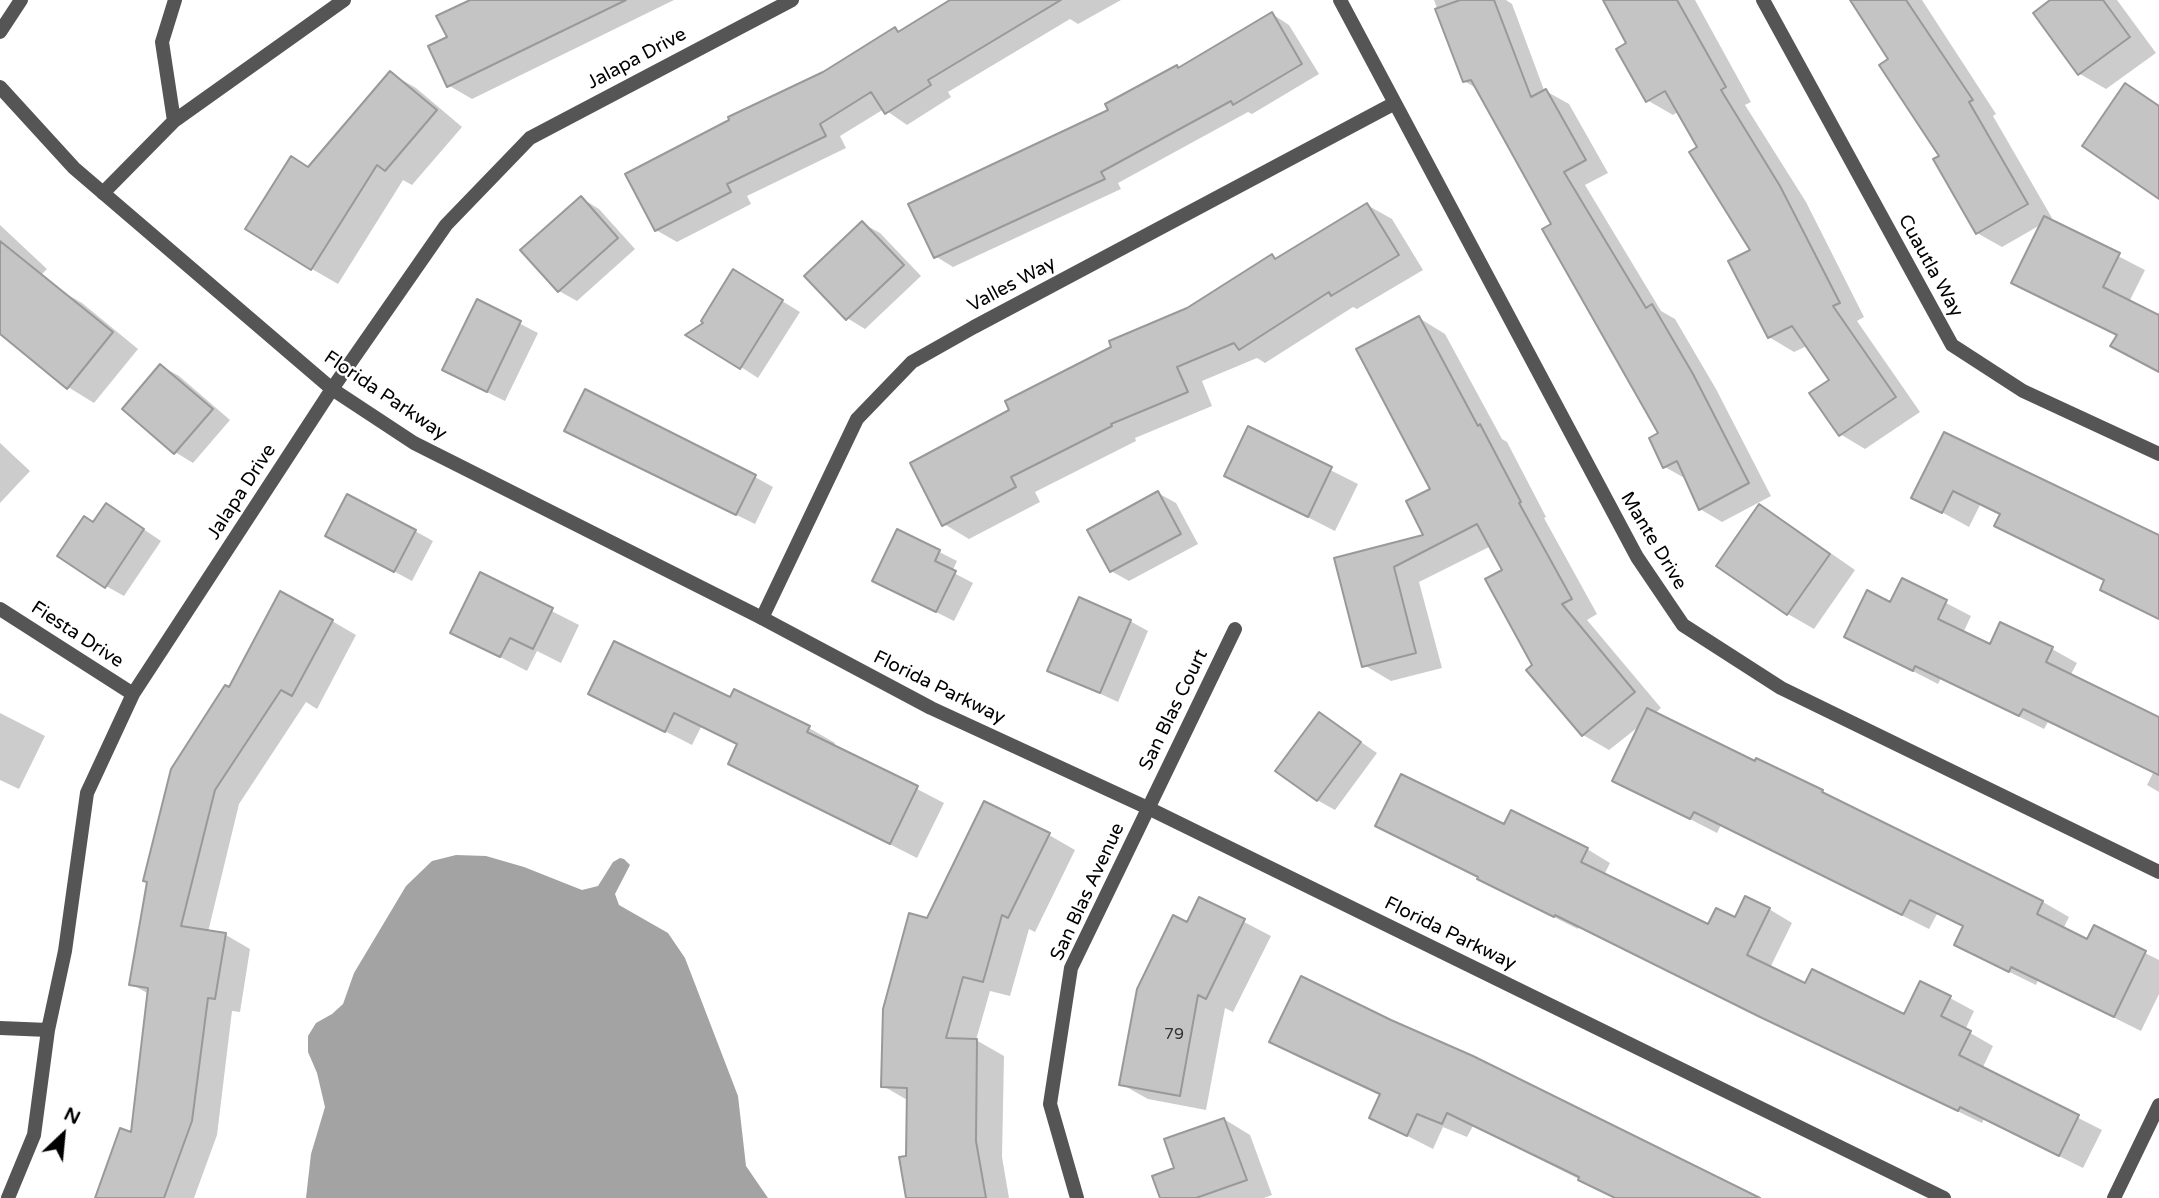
<!DOCTYPE html>
<html>
<head>
<meta charset="utf-8">
<style>
  body { margin:0 }
  #map { position:relative; width:2159px; height:1198px; overflow:hidden; background:#fff; font-family:"Varela Round",sans-serif }
  canvas { display:block }
  .north { position:absolute; left:28px; top:1100px; width:70px; height:70px; -webkit-text-stroke:5px #fff; paint-order:stroke; rotate:26deg; font-size:19px; font-weight:700; line-height:28px; text-align:center; color:#000 }
  .north::after { content:''; display:block; margin:auto; width:24px; height:32px; background:#000; clip-path:polygon(50% 0,100% 100%,50% 72%,0 100%) }
</style>
</head>
<body>
<div id="map">
<canvas width="2159" height="1198"></canvas>
<div class="north">N</div>
</div>
<script>
const c = document.querySelector('canvas').getContext('2d');
c.lineJoin = 'round';
function paint(path, color) {
  c.fillStyle = color;
  c.fill(path, 'evenodd');
}
function stroke(path, color, width, dash) {
  c.strokeStyle = color;
  c.lineWidth = width;
  c.lineCap = dash ? 'butt' : 'round';
  c.setLineDash(dash || []);
  c.stroke(path);
}
function write(font, color, halo, rows, align = 'center') {
  c.font = font + ' "Varela Round",sans-serif';
  c.lineWidth = 5;
  c.setLineDash([]);
  c.textBaseline = 'middle';
  c.strokeStyle = halo;
  c.fillStyle = color;
  for (const [text, x, y, turn = 0] of rows) {
    c.save();
    c.translate(x, y);
    c.rotate((+turn || 0) * Math.PI / 180);
    c.textAlign = isNaN(turn) ? turn : align;
    if (halo) c.strokeText(text, 0, 0);
    c.fillText(text, 0, 0);
    c.restore();
  }
}
paint(new Path2D(`
  M456,855L486,856L524,867L582,890L598,886L613,862L620,858L624,859L630,865L615,894L619,905L668,933L685,958L738,1096L746,1166L768,1198H306L311,1154L325,1107L317,1073L308,1052V1036L316,1023L332,1014L343,1004L354,973L406,886L432,861Z`), '#a3a3a3');
paint(new Path2D(`
  M474,0H674L472,99L448,85L450,38Z
  M954,0H1121L1078,24L1070,19L948,92L951,97L907,125L884,109L840,136L846,148L747,196L751,204L677,242L656,230L823,73L895,29L901,32Z
  M1434,0H1506L1512,4L1544,90L1569,104L1608,173L1585,185L1661,311L1675,319L1716,389L1771,496L1722,522L1700,509L1688,480L1665,467L1651,438L1661,433L1553,224L1478,89L1464,81Z
  M1605,0H1695L1751,102L1745,105L1806,202L1864,317L1857,321L1920,412L1865,449L1840,434L1831,380L1807,346L1794,352L1769,337L1753,251L1679,111L1673,115L1647,100L1629,44Z
  M1852,0H1922L1996,114L1993,116L2052,218L2048,220L2145,270L2129,302L2157,316L2159,312V371L2118,336L2013,283L2042,224L2002,247L1977,233L1941,156L1890,60Z
  M2053,0H2117L2156,53L2106,89L2080,74Z
  M1272,14L1289,25L1319,74L1252,114L1248,112L1118,183L1121,189L953,267L935,256L1111,111Z
  M390,73L416,88L462,127L412,185L403,180L338,284L312,269L309,168Z
  M581,198L599,209L635,249L577,301L559,291Z
  M1367,205L1392,219L1423,270L1357,309L1353,307L1265,363L1257,358L1202,381L1212,406L1135,438L1136,441L1035,492L1040,502L969,539L944,524L1012,411L1188,310L1272,256L1277,259Z
  M862,223L880,233L921,276L865,329L847,318Z
  M0,225L47,269L0,316Z
  M751,282L800,312L758,378L741,367Z
  M56,288L82,303L138,349L94,403L68,387Z
  M478,302L538,333L505,401L462,380Z
  M1419,318L1445,334L1502,439L1507,442L1546,517L1544,518L1597,614L1587,620L1661,708L1654,714L1755,763L1822,792L1848,807L2043,902L2069,917L2063,929L2088,941L2095,928L2159,960V994L2141,1031L2038,980L2036,985L1983,959L1956,944L1964,927L1937,914L1929,929L1721,825L1717,833L1614,780L1642,724L1609,750L1583,735L1534,666L1504,571L1491,546L1419,582L1442,668L1391,681L1364,665L1336,559L1426,536L1432,490Z
  M161,366L179,376L230,420L193,463L175,452Z
  M1249,429L1358,484L1335,531L1226,476Z
  M1945,434L2159,537V619L2102,589L2106,581L1996,525L2001,515L1980,505L1969,527L1914,497Z
  M584,440L755,477L773,487L755,524Z
  M0,443L30,471L0,503Z
  M1158,493L1176,503L1198,544L1129,581L1111,571Z
  M1759,507L1786,522L1855,570L1814,629L1788,614Z
  M124,516L161,541L124,596L106,586Z
  M415,531L433,541L412,581L345,545Z
  M898,531L957,561L952,572L973,583L954,621L892,590Z
  M481,575L579,625L561,663L537,651L527,671L452,632Z
  M1902,580L1971,616L1963,633L1990,646L2052,649L2077,663L2070,676L2159,720V792L2147,785L2153,773L2048,722L2044,729L1941,678L1938,684L1846,637L1891,604Z
  M332,621L356,635L317,709L306,702L239,804L208,932L226,935L250,949L240,1012L232,1011L217,1135L194,1198H97L132,1134L149,994L131,984L230,690Z
  M1130,621L1148,631L1118,702L1049,670Z
  M590,693L809,728L835,743L834,746L944,803L917,858L730,763L739,745L701,727L692,745Z
  M0,713L45,736L19,789L0,780Z
  M1320,714L1377,753L1335,810L1317,800Z
  M1378,826L1504,827L1587,849L1610,863L1604,875L1709,926L1769,909L1792,923L1770,968L1806,985L1905,1016L1920,983L1950,998L1974,1011L1965,1030L1993,1046L1982,1069L2102,1130L2083,1168L1984,1119L1982,1123L1707,991L1579,927L1578,929L1503,892L1480,878Z
  M1049,835L1075,850L1035,932L1029,929L1010,996L990,991L976,1040L1004,1056L1002,1157L1009,1198H908L909,1101L883,1086L928,920Z
  M1200,899L1271,936L1233,1012L1225,1008L1206,1110L1148,1099L1121,1084Z
  M1271,1041L1565,1105L1761,1198H1617L1473,1126L1467,1137L1443,1127L1433,1149L1372,1118L1381,1096L1296,1056Z
  M1224,1119L1250,1135L1272,1195L1264,1198H1162L1176,1169Z`), '#0003');
const building = new Path2D(`
  M470,0H626L447,87L428,46L447,37L436,16Z
  M950,0H1061L928,80L931,85L885,114L871,92L820,124L826,136L727,184L731,192L655,231L625,174L729,120L728,117L823,72L895,27L898,32Z
  M1460,0H1494L1531,97L1546,89L1586,160L1564,172L1646,308L1652,304L1693,374L1749,483L1699,510L1677,461L1663,468L1649,438L1658,433L1542,229L1551,224L1471,80L1463,82L1435,9Z
  M1603,0H1677L1726,87L1721,90L1780,186L1840,303L1833,306L1896,397L1839,436L1809,393L1829,380L1792,326L1768,338L1728,261L1750,250L1689,152L1697,147L1665,91L1646,102L1616,49L1626,43Z
  M1850,0H1906L1973,100L1969,102L2028,204L1976,234L1933,159L1939,156L1879,65L1888,59Z
  M2050,0H2103L2130,37L2078,75L2033,13Z
  M1272,12L1302,64L1233,105L1231,101L1101,172L1105,179L934,258L908,204L1108,110L1105,104L1177,65L1178,68Z
  M390,71L437,110L385,171L377,165L311,270L245,229L291,156L308,167Z
  M2125,83L2159,106V199L2082,146Z
  M581,196L618,238L558,292L520,250Z
  M1367,203L1399,255L1331,296L1329,292L1239,350L1234,343L1177,367L1188,392L1111,424L1112,426L1011,477L1016,487L942,526L910,463L1009,410L1005,401L1111,347L1109,341L1187,308L1272,254L1275,259Z
  M2044,216L2120,253L2103,287L2159,315V372L2110,346L2117,335L2011,283Z
  M862,221L904,265L846,320L804,276Z
  M0,241L113,332L67,389L0,334Z
  M733,269L783,300L740,369L685,335L703,323L701,321Z
  M477,299L521,321L487,392L442,370Z
  M1419,316L1478,426L1480,424L1521,502L1519,503L1572,599L1562,604L1635,692L1582,736L1526,670L1532,665L1485,579L1502,570L1477,524L1394,567L1416,653L1362,667L1334,558L1423,535L1406,501L1430,489L1356,349Z
  M160,364L213,409L174,454L122,409Z
  M585,389L756,475L736,515L564,431Z
  M1248,426L1332,467L1308,517L1224,476Z
  M1944,432L2159,535V619L2100,590L2104,580L1994,526L2000,514L1953,491L1942,513L1911,498Z
  M1158,491L1181,534L1110,572L1087,530Z
  M347,494L416,530L394,572L325,536Z
  M106,503L144,529L105,588L57,556L84,516L93,522Z
  M1759,504L1830,554L1787,615L1716,566Z
  M897,529L940,550L935,561L956,571L936,612L872,581Z
  M480,572L553,608L533,649L510,638L500,657L450,633Z
  M1902,578L1947,600L1938,619L1990,644L2000,622L2053,647L2046,662L2159,717V775L2023,709L2019,716L1915,666L1913,671L1844,637L1867,590L1890,602Z
  M280,591L333,620L292,696L281,690L215,790L181,926L226,933L215,999L208,998L192,1121L164,1198H95L120,1128L131,1132L148,988L129,985L147,882L143,881L171,769L225,685L229,687Z
  M1079,597L1131,620L1100,693L1047,671Z
  M614,641L730,697L734,689L810,726L807,732L918,786L890,844L728,764L737,744L674,713L665,732L588,694Z
  M1647,708L1755,761L1756,758L1823,790L1822,792L2043,901L2037,914L2087,939L2094,925L2146,951L2114,1017L2011,967L2009,972L1954,945L1963,926L1910,900L1902,915L1694,812L1690,819L1612,781Z
  M1319,712L1361,742L1317,801L1275,771Z
  M1401,774L1504,824L1511,810L1588,848L1581,862L1708,924L1716,908L1735,917L1745,896L1770,908L1747,955L1805,983L1812,969L1904,1014L1920,981L1951,996L1941,1016L1971,1031L1959,1055L2079,1115L2059,1156L1960,1107L1958,1111L1760,1017L1555,915L1554,917L1477,879L1478,877L1375,826Z
  M984,801L1050,833L1008,918L1002,915L983,982L963,977L946,1038L977,1039L976,1141L986,1198H906L899,1157L906,1156L907,1088L881,1087L883,1009L909,913L927,918Z
  M1199,897L1245,919L1206,999L1198,995L1180,1096L1119,1085L1137,989L1173,915L1187,922Z
  M1301,976L1391,1020L1473,1056L1760,1198H1615L1578,1180L1579,1177L1447,1113L1442,1124L1417,1114L1407,1136L1369,1118L1380,1094L1269,1042Z
  M1224,1118L1247,1180L1196,1198H1160L1152,1176L1174,1168L1164,1139Z`);
paint(building, '#c4c4c4');
stroke(building, '#999', 2);
stroke(new Path2D(`
  M0,32L21,0`), '#555', 14);
stroke(new Path2D(`
  M1340,0L1637,557L1683,625L1781,688L2159,872
  M1763,0L1952,345L2023,391L2159,454
  M174,121L162,42L175,0
  M103,193L174,121L344,0
  M0,609L133,694
  M762,618L857,419L912,362L974,327L1395,103
  M0,1028L48,1030
  M8,1198L34,1135L48,1030L65,951L87,793L133,694L332,389L446,225L530,138L792,0
  M1077,1198L1050,1104L1071,968L1235,629
  M2114,1198L2159,1105`), '#555', 14);
stroke(new Path2D(`
  M0,87L74,168L332,389L414,443L762,618L931,708L1148,808L1944,1198`), '#555', 14);
write('16px', '#313131', null, [
  ["79",1174,1035]
]);
write('19px', '#000', '#fff', [
  ["Jalapa Drive",637,59,-28],
  ["Cuautla Way",1930,266,61],
  ["Valles Way",1012,285,-28],
  ["Florida Parkway",385,396,34],
  ["Jalapa Drive",242,492,-57],
  ["Mante Drive",1653,541,59],
  ["Fiesta Drive",77,635,33],
  ["Florida Parkway",939,688,26],
  ["San Blas Court",1174,710,-64],
  ["San Blas Avenue",1088,892,-65],
  ["Florida Parkway",1450,934,26]
]);
</script>
</body>
</html>
